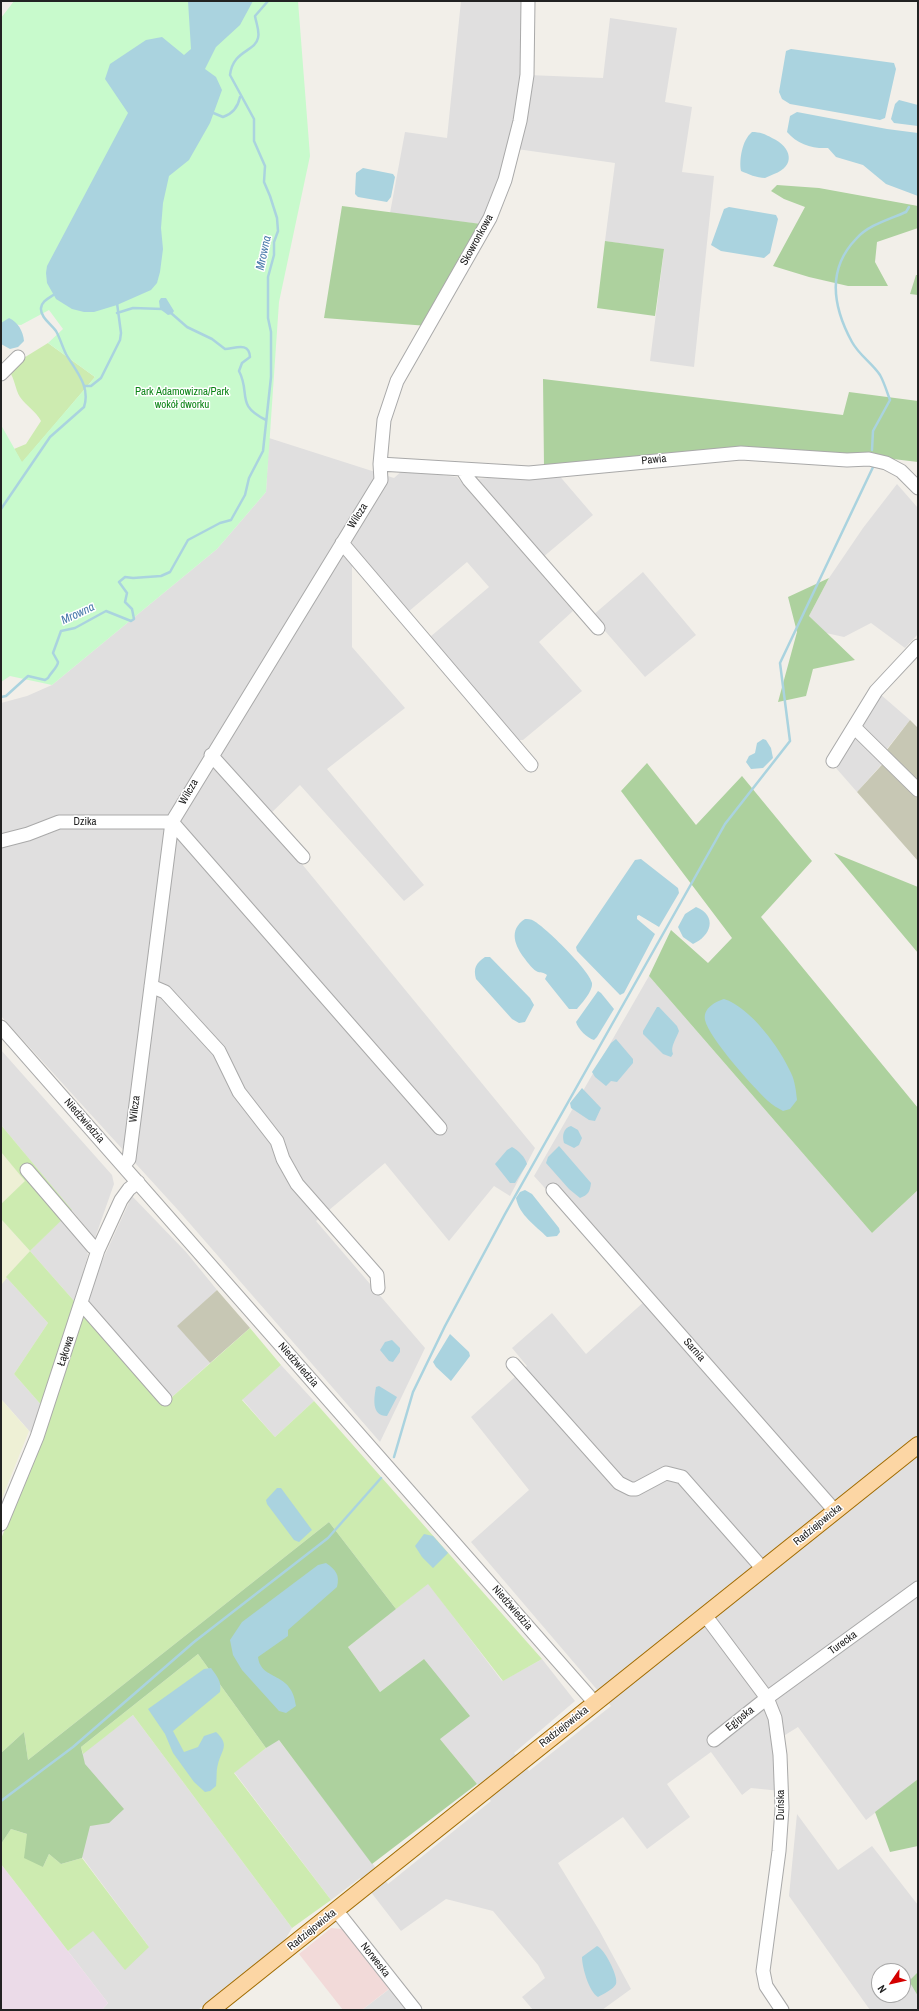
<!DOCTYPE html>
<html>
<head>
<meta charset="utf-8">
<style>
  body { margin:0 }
  #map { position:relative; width:919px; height:2011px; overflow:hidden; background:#f2efe9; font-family:"Archivo Narrow",sans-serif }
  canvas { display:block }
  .frame { position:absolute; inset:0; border:2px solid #222; pointer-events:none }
  .north { position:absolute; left:871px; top:1963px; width:40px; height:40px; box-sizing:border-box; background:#fff; border:1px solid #a7a7a7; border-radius:50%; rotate:236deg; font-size:11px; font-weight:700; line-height:16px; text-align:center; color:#222 }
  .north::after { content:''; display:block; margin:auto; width:14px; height:18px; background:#d40000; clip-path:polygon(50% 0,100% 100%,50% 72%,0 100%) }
</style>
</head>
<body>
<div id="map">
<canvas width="919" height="2011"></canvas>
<div class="frame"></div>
<div class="north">N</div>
</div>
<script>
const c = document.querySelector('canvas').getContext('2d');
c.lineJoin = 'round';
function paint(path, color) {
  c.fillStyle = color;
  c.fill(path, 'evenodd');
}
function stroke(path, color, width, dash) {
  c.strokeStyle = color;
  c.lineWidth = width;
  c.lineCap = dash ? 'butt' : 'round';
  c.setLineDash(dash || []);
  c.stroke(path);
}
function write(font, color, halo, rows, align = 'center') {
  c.font = font + ' "Archivo Narrow",sans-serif';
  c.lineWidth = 3;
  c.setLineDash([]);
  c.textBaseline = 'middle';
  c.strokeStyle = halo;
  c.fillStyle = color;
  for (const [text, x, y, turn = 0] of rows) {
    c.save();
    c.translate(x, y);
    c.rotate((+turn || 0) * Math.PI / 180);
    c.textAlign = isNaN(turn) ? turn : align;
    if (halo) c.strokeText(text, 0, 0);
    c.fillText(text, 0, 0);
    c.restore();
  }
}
paint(new Path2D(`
  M461,1H529L528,75L603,78L610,18L677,28L665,102L692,107L682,172L714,176L694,367L650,361L664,250L605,241L615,163L517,149L489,225L390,213L405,132L447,138Z
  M269,438L394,478L403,470L457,477L573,611L539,642L582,691L523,740H517L430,637L489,587L467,562L408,612L352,547V647L405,708L327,769L424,885L404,901L300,785L265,819L535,1148L510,1196L494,1186L449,1241L385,1163L316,1221L425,1348L380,1442L178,1210L1,1016V703L27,696L52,685L217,549L266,492Z
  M557,473L593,515L542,558L474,479Z
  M897,484L918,508V634L905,648L871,623L844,637L826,633L809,616L829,578L863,528Z
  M643,572L696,635L645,677L592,616Z
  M880,694L910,720L886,750L890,755L857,792L836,768Z
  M649,976L872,1233L918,1190V1779L866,1820L798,1727L777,1740L781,1791L751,1788L742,1795L711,1752L667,1784L690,1817L647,1849L623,1817L558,1863L599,1930L631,1989L602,2010H533L522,1997L545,1978L538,1965L493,1911L446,1899L401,1931L360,1878L331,1900L234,1772L278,1739L388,1884L491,1801L440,1739L424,1659L380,1692L348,1647L428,1583L502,1681L542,1659L575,1701L514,1753L529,1771L611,1706L471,1542L529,1490L471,1417L527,1366L512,1348L552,1313L586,1354L646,1300L534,1176Z
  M1,1050L112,1175L114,1184L95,1238L1,1125Z
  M132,1196L186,1252L217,1290L178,1326L210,1363L163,1405L83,1314L91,1285Z
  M64,1217L84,1242L88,1255L75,1302L30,1251Z
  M6,1277L48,1323L14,1374L43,1407L32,1434L1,1399V1285Z
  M281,1365L314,1401L275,1437L242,1399Z
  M133,1715L292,1928L285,1940L198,2010H102L108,2003L68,1951L93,1930L149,1947L33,1791Z
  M797,1814L838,1870L872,1846L918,1905V2010H870L789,1896ZM879,1971H903V1995H879Z
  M392,1987L409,2010H362Z`), '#e0dfdf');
paint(new Path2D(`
  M331,1928L342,1929L389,1989L362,2010H343L299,1954Z`), '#f2dad9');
paint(new Path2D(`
  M1,1864L108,2003L102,2010H1Z`), '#ebdbe8');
paint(new Path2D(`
  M910,720L918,728V861L857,792L890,756L886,751Z
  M217,1290L250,1328L210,1363L177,1326Z`), '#c7c7b4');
paint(new Path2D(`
  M1,1152L26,1181L1,1204Z
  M1,1219L30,1251L1,1285Z
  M1,1399L29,1431L1,1501Z`), '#eef0d5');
paint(new Path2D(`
  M48,343L95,377L22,463L14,449L26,444L41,421C36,411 27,407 20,397C15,389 15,379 9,371L22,359Z
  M1,1125L72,1210L30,1251L75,1302L43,1407L14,1374L48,1323L6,1277L30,1251L1,1219V1204L25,1181L1,1152Z
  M83,1314L163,1405L250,1328L281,1365L242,1400L275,1437L314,1401L542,1659L503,1681L428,1584L396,1609L329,1522L28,1760L24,1732L1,1753V1539L40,1441Z
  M198,1654L266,1748L234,1773L331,1900L292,1928L133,1715L83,1754L81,1747Z
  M11,1829L27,1834L43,1867L49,1854L61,1864L82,1858L149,1947L125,1970L93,1931L68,1951L1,1864V1844Z`), '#cdebb0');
paint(new Path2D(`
  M777,185L819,188L918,206V228L877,242L875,262L888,286H848L809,277L773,266L805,207L784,199L771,191Z
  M342,206L489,225L428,326L324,318Z
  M605,241L664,249L655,316L597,308Z
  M916,275H918V295L910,294Z
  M543,379L843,415L849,392L918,401V462L885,458L741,450L544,466Z
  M829,578L809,616L855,660L813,669L806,696L778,702L797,632L788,597Z
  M647,763L696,825L742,776L812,861L761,917L918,1108V1190L872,1233L649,976L671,930L708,963L732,938L621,791Z
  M834,853L918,887V953Z
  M329,1522L396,1609L348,1647L380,1692L424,1659L470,1716L440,1739L477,1784L372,1864L279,1740L266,1748L198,1654L81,1747L85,1764L124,1809L109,1823L90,1826L82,1858L61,1864L49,1854L43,1867L24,1858L27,1834L11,1829L1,1844V1753L24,1732L28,1760Z
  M918,1779V1846L890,1852L875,1812Z
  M918,1972V1996L909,1981Z`), '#add19e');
paint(new Path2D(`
  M14,1H298L310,156L279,302L266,492L217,549L52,685L10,676L1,682V425L22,462L95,377L48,343L63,329L49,310L21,325L1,323V18Z`), '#c8facc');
paint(new Path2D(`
  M188,1H253L240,25L216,47L205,69L216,77L222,90L210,123L189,160L169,176L163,203L161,228L163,249L160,272L157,283L151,290L117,305L94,312H84L72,309L56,299L47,283L46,273L47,266L128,113L105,79L110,64L146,40L162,37L184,55L191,49Z
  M791,49L894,63L896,69L885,118L880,120L790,104L782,99L779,92L786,51Z
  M899,100L918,105V126L894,123L891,119L895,104Z
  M797,112L887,129L918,133V196L886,184L863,165L836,157L828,148C813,149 797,144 787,132L790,116Z
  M752,132C760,132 765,134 772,138C792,147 796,166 774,174C771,175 768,177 765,178C757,178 748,174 741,171C739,160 742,140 752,132Z
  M363,168L393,174L395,177L391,197L387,202L358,197L355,194L356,173Z
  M729,207L776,215L778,219L770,253L764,258L721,251L711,245L724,209Z
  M161,298H166L174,311L172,314L168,315L160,309L159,301Z
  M9,318C18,322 23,331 24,341L18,347L10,349L1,344V323Z
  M763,739L766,740L771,748L773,758L763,768L751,769L746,762L749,756L755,753L757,743Z
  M641,859L678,888L679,893L659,927L639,915L637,916V919L655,934L624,993L620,995L577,951L576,947L635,860Z
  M696,907C718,916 711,936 693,944L683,937L678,927L685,914Z
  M525,919C527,919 531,919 534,921C545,927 590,971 592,983C593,991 582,1003 577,1009H569L545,979L547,975C543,972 542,973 538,972C533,970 528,963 525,959C515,946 508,930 525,919Z
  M485,957H490L530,998L534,1005L525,1022L519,1023L512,1019L476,979C473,968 476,963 485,957Z
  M598,991L601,993L614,1009L597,1037L594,1040C587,1038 578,1029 576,1022Z
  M724,999C750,1007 780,1048 791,1073C795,1081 796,1091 797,1100L790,1109L783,1111C778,1108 772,1105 768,1101C753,1087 709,1038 705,1020C703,1008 715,1002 724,999Z
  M657,1007H659L677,1026L679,1031C676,1039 670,1047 673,1054L671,1057L663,1054L643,1034V1031Z
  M616,1039L633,1059V1063L617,1082L611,1081L606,1086L595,1077L592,1072L611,1043Z
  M582,1088L601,1108L595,1121L589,1120L571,1108L570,1103Z
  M571,1126L578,1130L582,1138L579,1145L574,1148L564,1143C562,1136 563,1128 571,1126Z
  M559,1146L591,1183C590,1192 588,1195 580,1198L569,1189L546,1163L548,1157Z
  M512,1147C519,1151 525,1157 527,1164L515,1183H510L495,1164L507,1150Z
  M525,1190L532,1194L559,1228L560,1232L557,1236L547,1237C536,1226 519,1215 516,1198L520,1192Z
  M450,1334L469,1352L470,1356L451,1381L436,1367L433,1362Z
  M392,1340L400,1348V1352L393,1362L389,1361L380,1350L385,1342Z
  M379,1386L397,1397L387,1416C371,1416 374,1398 376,1387Z
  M277,1488H281L312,1530L299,1542L294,1540L267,1504L266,1500Z
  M424,1534L433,1536L448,1553L433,1568L422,1557L415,1546Z
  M326,1563C336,1570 340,1575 337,1587L288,1630V1636L258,1657C261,1682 292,1670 296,1706L286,1713L279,1711L242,1670L233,1655L230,1640L242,1622L318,1565Z
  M211,1668C217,1676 222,1682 220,1692L173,1731L184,1752L198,1747L204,1736L216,1732C230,1745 222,1749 218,1764C216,1770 217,1779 216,1786L210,1791L205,1792L194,1782L173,1753L165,1734L148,1709L204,1669Z
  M597,1946C604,1948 619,1977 616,1984C614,1989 603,1994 598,1997C589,1992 582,1967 582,1957Z`), '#aad3df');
stroke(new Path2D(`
  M211,112L223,117C232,114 238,107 240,97
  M117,313L133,308L163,309
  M171,313L187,327L212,339L225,349C234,349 249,341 250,357L242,363L239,371C251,394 235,405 266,420
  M85,386H91L101,378L120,340L121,333L117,303
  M872,450L873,431L890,400C887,392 884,382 880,375C872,363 859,355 852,342C833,307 826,270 856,239C868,225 890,219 906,212L909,207
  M1,509L50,437L84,407C91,386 75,370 66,354C62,346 60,338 56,331C51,324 40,317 41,308C42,300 50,298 56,293
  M1,697L6,696L28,676L45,680L48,678C51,672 58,667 58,662L53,653L61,631L75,628L106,611L131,621L134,619L132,609L125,602L127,593L119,582L125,577L133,578L161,576L170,572L188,540L220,523L231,520L245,495L249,478L263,451L271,377V332L268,318V277L274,255V242L278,231L277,218L270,196L264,182L265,166L254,141V119L230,75C233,50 255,52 258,38C260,31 256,23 255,16L268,1
  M394,1457L413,1392L445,1326L505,1214L725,824L790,741L780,663L874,465
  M1,1801L73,1747L194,1642L328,1538L381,1478`), '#aad3df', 2.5);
const minor = new Path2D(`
  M1,374L18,357
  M380,464L529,473L741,453L847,460L869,459L886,463L901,471L918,488
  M462,469L469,480L598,628
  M342,543L531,765
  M854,727L918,790
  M211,755L303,857
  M833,761L876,691L918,646
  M1,841L28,834L59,822H172L440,1128
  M151,986L165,992L219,1051L239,1092L277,1141L283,1159L297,1184L377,1275L378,1288
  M1,1027L595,1703
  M124,1165L129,1159L172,822L381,480L380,464L384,420L397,381L490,218L505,180L520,121L527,75L528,1
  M27,1170L93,1247L98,1250
  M553,1190L835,1511
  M81,1303L165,1399
  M513,1364L619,1483L631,1489H636L666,1473L682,1477L763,1569
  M1,1524L37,1437L98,1250L121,1200L129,1189L138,1182
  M705,1615L767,1698L775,1718L780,1755L782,1808L779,1851L763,1971L766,1986L782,2010
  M714,1740L767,1698L918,1588
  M336,1910L415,2010`);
const major = new Path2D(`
  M211,2010L918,1445`);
stroke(minor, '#a9a9a9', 15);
stroke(major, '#a06b00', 18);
stroke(minor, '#fff', 13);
stroke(major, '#fcd6a4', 16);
write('11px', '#222', '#fff', [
  ["Skowronkowa",477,240,-61],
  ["Pawia",654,460,-6],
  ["Wilcza",358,516,-58],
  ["Wilcza",189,792,-60],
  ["Dzika",85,822],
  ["Wilcza",135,1109,-83],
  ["Niedźwiedzia",84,1121,49],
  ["Sarnia",694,1350,49],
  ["Łąkowa",66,1351,-72],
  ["Niedźwiedzia",298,1365,49],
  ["Radziejowicka",818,1525,-39],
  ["Niedźwiedzia",512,1608,49],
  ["Turecka",843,1643,-36],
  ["Egipska",740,1719,-39],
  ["Radziejowicka",564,1727,-38],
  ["Duńska",781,1805,-90],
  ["Radziejowicka",312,1930,-39],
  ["Norweska",375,1960,52]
]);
write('11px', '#0c8416', '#fff', [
  ["Park Adamowizna/Park",182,392],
  ["wokół dworku",182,405]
]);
write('italic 12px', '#4a7aab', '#fff', [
  ["Mrowna",264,253,-78],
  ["Mrowna",78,614,-25]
]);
</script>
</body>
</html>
